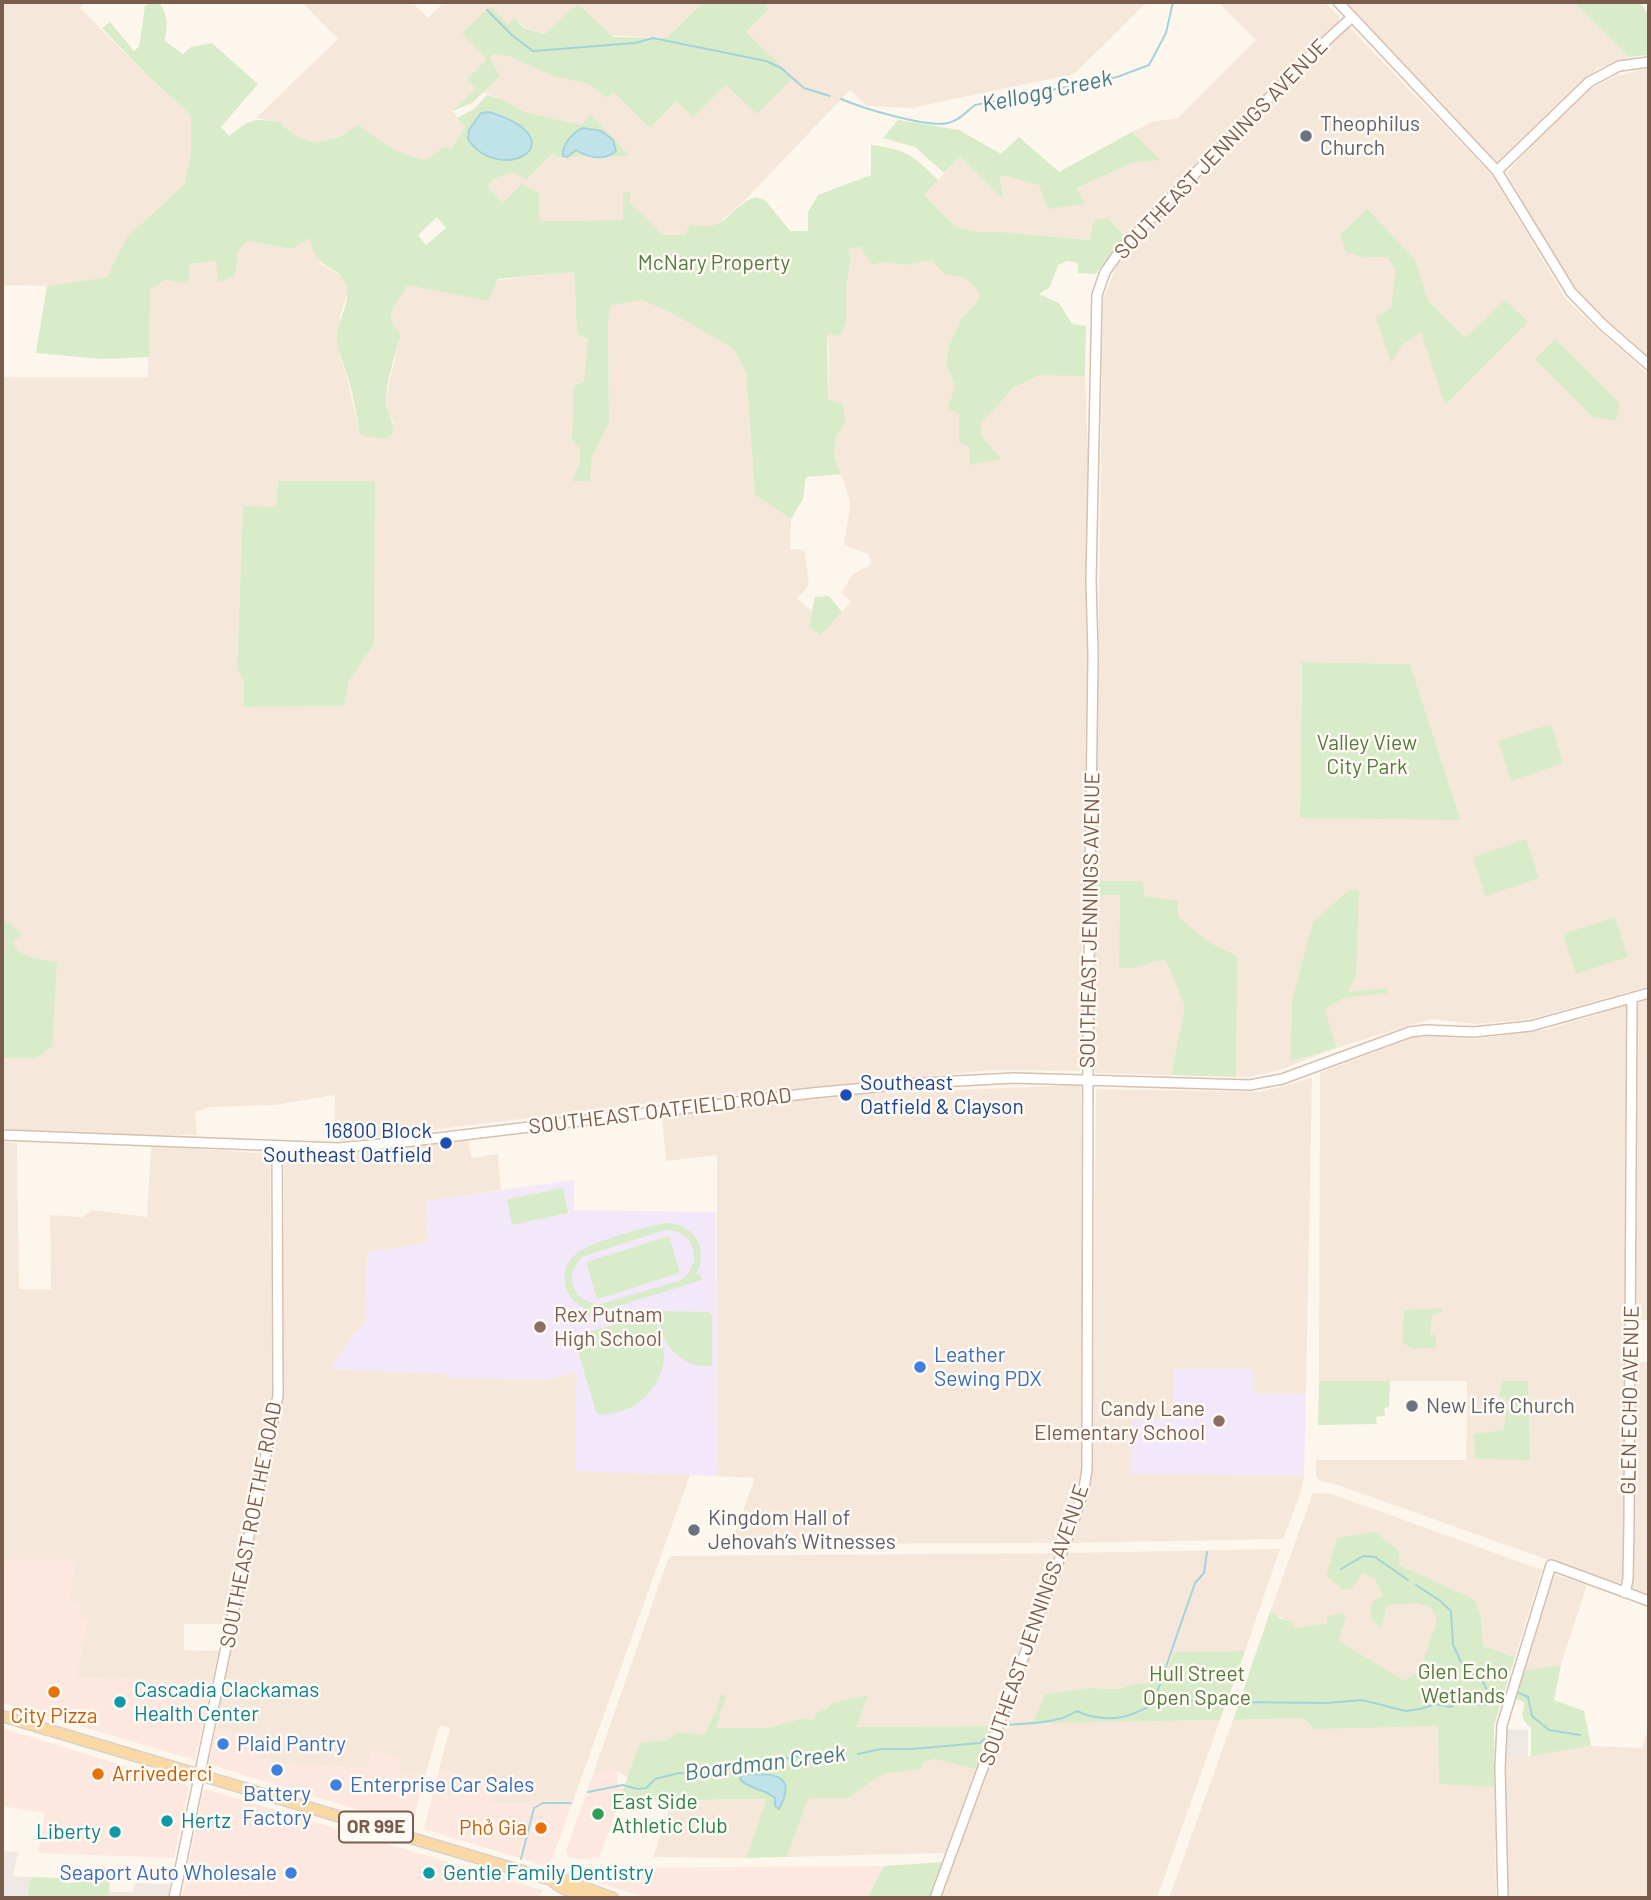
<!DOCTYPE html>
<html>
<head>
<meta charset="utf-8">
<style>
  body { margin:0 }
  #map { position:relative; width:1651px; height:1900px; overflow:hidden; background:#fdf6ec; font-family:Barlow,sans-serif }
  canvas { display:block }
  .frame { position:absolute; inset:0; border:4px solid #7a5c4d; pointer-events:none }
</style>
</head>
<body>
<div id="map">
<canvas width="1651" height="1900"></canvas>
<div class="frame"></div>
</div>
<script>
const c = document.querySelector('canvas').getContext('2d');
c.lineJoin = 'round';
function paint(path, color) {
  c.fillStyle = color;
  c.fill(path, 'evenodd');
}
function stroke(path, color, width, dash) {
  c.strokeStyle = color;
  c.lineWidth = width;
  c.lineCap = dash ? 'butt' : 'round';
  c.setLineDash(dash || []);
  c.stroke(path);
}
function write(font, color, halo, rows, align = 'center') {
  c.font = font + ' Barlow,sans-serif';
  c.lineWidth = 5;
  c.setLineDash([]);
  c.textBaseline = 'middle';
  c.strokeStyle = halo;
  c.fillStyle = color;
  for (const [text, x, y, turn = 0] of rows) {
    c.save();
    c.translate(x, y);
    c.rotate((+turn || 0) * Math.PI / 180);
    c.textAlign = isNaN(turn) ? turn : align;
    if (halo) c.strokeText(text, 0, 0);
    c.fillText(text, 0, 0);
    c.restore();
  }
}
paint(new Path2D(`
  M2,2H86L80,8L146,74L191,115V152L184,186L127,237L108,277L47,286L2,285Z
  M302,2H412L428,18L444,2H703L667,38L548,32L546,34L524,27L514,18L508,24L490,6L487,59L466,80L476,89L452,111L465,127L450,150L444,147L425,160L407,156L381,143L358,124L350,131L326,142L299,139L291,135L280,122L256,118L338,39Z
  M762,2H1147L1074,74L911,108L867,106L850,90L744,201L715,226L685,235H663L630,203V192H623L624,220L540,221L539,193L526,188L503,203L487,186L496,178L512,172L526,180L553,153L557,157L630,155L581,125L525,112L504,100L482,92L500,76L490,57L492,54L511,57L555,77L589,84L607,98L614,92L676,101L693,118L726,85L746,32L769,9Z
  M1218,2H1325L1339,16V21L1125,236L1108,218L1091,240L1001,232H980L956,227L924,195L960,157L1004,200L1000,178L1002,175L1040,185L1084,204L1077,188L1132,163L1160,160L1132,132L1151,122L1178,118L1256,40Z
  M1344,2H1574L1629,57L1597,69L1497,163Z
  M1349,27L1492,175L1564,296L1580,313L1649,375V986L1530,1019L1476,1024L1431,1019L1336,1048L1277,1071L1248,1077L1097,1073L1093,1069L1103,299L1117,265L1138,239ZM1302,662L1410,664L1461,819L1300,813Z
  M1649,68V359L1580,296L1562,271L1507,173L1533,143L1590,89L1616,76Z
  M310,238L321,264L335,272L345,281L348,292L340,316L339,356L346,373L359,431L394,423L387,413L386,396L401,334L391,322L392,310L408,285L426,288L574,272L577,333L588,339L580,463L577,469L590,481L592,457L609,423L608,319L611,304L641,300L666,310L734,349L746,373L755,495L791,519L790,549L805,550L809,585L797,599L812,611L809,627L821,634L851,602L841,593L853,574L872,564L868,554L844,545L850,507L848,494L834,456L836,437L845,424L828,401L829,349L827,334L846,288L851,258L848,249L860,247L872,265L883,262L906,265L931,260L945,275H962L974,284L980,295L976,303L961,319L949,346L946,363L955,387L959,414V443L1000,459L982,436L981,424L995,406L1014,388L1040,374L1085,376L1090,507L1080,1071L994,1070L659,1102L343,1141L334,1139L335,1095L274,1105L210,1107L195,1112L197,1135L2,1134V377H148L149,289L165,280L188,283L190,264L216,261L238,252L248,241L292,249ZM278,481L374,644L349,681L344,706L243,707L244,683L237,668L243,507H276Z
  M1649,999V1320H1635V1035L1636,1002Z
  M1627,1005L1623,1579L1621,1583L1616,1584L1332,1483L1320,1481L1316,1477V1460H1466L1467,1381H1319L1320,1073L1414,1037L1436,1036L1477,1039L1549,1029Z
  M1312,1078L1306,1394L1253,1393V1370L1174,1369V1420H1132L1133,1474L1304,1476L1301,1492L1283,1539L1070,1543L1090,1489L1092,1475L1096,1089L1261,1092Z
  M1081,1085L1083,1471L1059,1543L731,1544L755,1478L717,1476V1155L666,1161L662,1117L833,1095Z
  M468,1140L472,1158L498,1154L501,1190L427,1201L428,1243L367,1254L365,1326L355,1333L332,1369L447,1374L449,1378L550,1380L575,1371V1470L690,1475L573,1801L489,1803L495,1783L439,1769L450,1728L440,1725L424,1779L397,1771L400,1759L371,1751L368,1769L281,1764L258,1760L215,1730L268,1468L283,1367L284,1151L369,1152Z
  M2,1142L17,1143L19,1289H51L50,1215L82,1217L92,1210L147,1217L151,1145L270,1154L272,1398L225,1624H184V1650L219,1651L212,1682L76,1678L87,1619L79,1618L68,1602L75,1562L2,1560Z
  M1637,1362H1649V1595L1631,1589Z
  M1313,1493L1332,1494L1542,1570L1515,1657L1437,1630L1420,1684L1388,1683L1328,1652V1623L1293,1628L1288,1621L1270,1612Z
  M1280,1549L1245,1651L1175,1652L1164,1682L1134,1684L1118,1689L1090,1688L1045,1694L1034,1722L1220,1720L1157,1898H940L1066,1553Z
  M1053,1553L1054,1556L991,1726L855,1727L867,1695L815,1714L814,1721L804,1718L745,1733L739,1730L706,1728L703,1736L675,1738L628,1778L617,1771H594L668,1559L671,1556Z
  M1553,1574L1587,1585L1559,1670L1519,1679Z
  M1304,1718L1494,1725L1496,1898H1169L1233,1720Z
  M1649,1726V1898H1506L1503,1758L1531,1756L1591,1746L1642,1748Z
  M934,1759L976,1769L945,1853L787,1857L808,1799L848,1798L883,1774L921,1769L922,1763Z
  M768,1799L746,1858L653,1857L672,1801Z`), '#f5e8da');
paint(new Path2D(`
  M2,1560L75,1561L68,1602L81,1603L79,1618H87L77,1678L212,1682L195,1760L2,1703Z
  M2,1728L189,1786L174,1858L38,1853L45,1813L2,1806Z
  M215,1730L262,1737L258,1760L281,1764L367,1769L371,1751L400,1758L397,1771L424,1779L412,1826L208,1764Z
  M439,1769L495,1783L489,1803L573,1801L549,1867L424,1829Z
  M594,1771H617L618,1787L624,1788L599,1858L578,1859L569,1857L566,1851Z
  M206,1789L331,1827L542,1890L539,1898H269L241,1895L240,1898H182L203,1792Z
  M884,1866L867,1898H649L576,1876L578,1868Z`), '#fde8e0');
paint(new Path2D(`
  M1505,1729L1528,1730V1756L1503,1758Z
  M2,1851L18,1852L13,1876L31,1877L27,1898H2Z
  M135,1883L170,1884L168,1898H109V1892H133Z`), '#efe9e4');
paint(new Path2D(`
  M574,1180V1210L716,1212L717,1476L575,1471V1371L550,1380L449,1378L447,1374L331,1369L355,1333L365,1325L367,1252L428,1243L426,1201Z
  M1174,1369H1253V1393L1306,1394L1304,1476L1132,1474V1420L1174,1419Z`), '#f3e8fa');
paint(new Path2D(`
  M151,2H158C169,14 167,26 165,41L183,54L191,47L212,43L258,84L221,127L229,136C250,119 253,118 280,122C301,149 334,146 358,124C379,141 398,155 425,160L444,147L451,149L465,127L457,118L474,109L487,95L504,100L525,112L581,125L591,115L630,156L557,157L553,153L526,180L512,172L496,178L487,186L503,203L522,184L539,193L540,221L623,220V192H630V203L663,235H685L690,224C729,234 725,208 756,197L765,200L790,231H808V212L818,195L871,175V145C906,149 914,156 938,180L924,195L956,227L980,232H1001L1090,240L1094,220L1108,218L1125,236L1095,274L1078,273V263L1067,261L1058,265L1050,287L1039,294L1059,303L1072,324L1086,326L1085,376L1040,375L1013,388L981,424L982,436L1001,459L970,465L969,447L959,443V414L948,408L955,387L946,363L949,346L961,319L976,303L980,295C971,279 963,275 945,275L931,260L906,265L883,262L872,265L860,247L848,249L851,258L846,288V323L840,336L827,334L828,400L843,404L845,424L836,437L834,456L841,474L806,477L803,499L791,519L755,495L746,373L734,349L666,310L641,300L611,305L608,319L609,423L592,457L590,481H572L580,463V449L572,440L574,386L584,382L588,339L577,334L574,272L498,279L488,301L408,285L392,310L391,322L401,334C396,353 388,375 386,395C384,410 394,419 393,433L386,439L363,436L359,431C356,412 353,391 346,372C342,359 336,350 337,336C338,319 353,299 345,283C336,263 316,272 310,238L292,249L248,241L238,252L235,276L218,282L216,261L190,264L188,284L166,280L150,289L149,357L102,359L36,353L47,286L107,277L127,237L184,185L191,152V115L146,74L102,28L110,22L134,51L139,47L145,6ZM437,217L446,228L426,245L418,235Z
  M703,2H762L769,9L746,32L793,78L757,114L726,85L693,118L676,101L650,128L614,92L607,98L589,84L555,77L511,57L493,54L490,57L500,76L472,103L452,111L476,89L466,80L487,59L462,34L490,6L508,24L514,18L524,28L545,34L578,4L613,37L667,38Z
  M1574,2H1640L1649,16V55L1629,57Z
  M898,120L959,130L1001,154L1019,137L1059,172L1132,132L1161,160L1132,163L1077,188L1085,204L1048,209L1039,185L1002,175L1000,179L1004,200L960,157L944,173L915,147L883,138Z
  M1367,209L1415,259L1428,301L1465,338L1505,300L1528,322L1445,405L1421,332L1402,345L1391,363L1376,317L1391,308L1396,270L1388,257H1365L1346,252L1340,235Z
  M1555,339L1620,404L1616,421L1593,417L1535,359Z
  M278,481H375L374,644L349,681L344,706L243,707L244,683L237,668L243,506L276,507Z
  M829,596L842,612L821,635L809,627L815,597Z
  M1302,662L1410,664L1461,820L1300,818Z
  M1551,724L1563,763L1511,781L1498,741Z
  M1526,839L1539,878L1485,896L1473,857Z
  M1096,881H1143L1144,896L1178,901V917L1210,943L1237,956L1236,1077L1171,1075L1185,1006C1177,991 1174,973 1165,960C1146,961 1138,971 1119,967L1120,895H1096Z
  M1350,889L1359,891L1356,976L1347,992L1388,988V993L1343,998L1325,1009L1336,1048L1291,1061L1292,1001L1313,922Z
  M1615,917L1628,957L1576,974L1563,934Z
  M5,920L21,934L13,942C18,959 42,959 57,962L52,1046L36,1058H2V924Z
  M563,1188L568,1213L512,1225L507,1199Z
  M664,1223C694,1222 710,1249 696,1275L700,1274L702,1280L576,1319L575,1313L585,1309C575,1303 567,1296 565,1284C563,1273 567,1261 576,1254C588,1242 646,1227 664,1223ZM665,1230C685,1230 696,1243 694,1262L688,1274L681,1280L601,1304C574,1304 562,1276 582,1257Z
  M669,1236L680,1273L597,1299L586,1262Z
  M1442,1308V1312L1432,1315L1430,1335H1436V1348L1412,1349L1402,1342L1404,1310Z
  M659,1311L709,1312L712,1315V1366C680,1369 658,1342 659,1311Z
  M651,1313L654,1315C657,1327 663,1341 664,1353C666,1374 648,1400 630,1408C622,1412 611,1413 602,1415L596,1412L575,1341L579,1335Z
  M1319,1381H1390L1389,1407L1384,1408L1385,1416L1376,1417L1377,1424L1318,1425Z
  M1502,1381H1528L1530,1460L1475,1459L1474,1434L1504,1430L1507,1400L1499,1395Z
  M1375,1532L1399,1551V1565L1475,1600L1481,1617L1483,1646L1515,1657L1494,1725V1787L1439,1784L1438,1726L1314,1729L1304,1718L1233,1720L1270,1612L1277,1615L1280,1619L1292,1621L1294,1628L1327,1623V1616L1341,1613L1346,1616L1339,1641L1404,1681L1420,1670L1437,1621L1431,1607L1417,1603L1387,1605L1381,1629L1372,1619L1370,1607L1375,1600L1384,1596L1375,1579L1362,1573L1353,1588L1344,1590L1326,1576L1337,1538Z
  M1245,1651L1220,1720L1033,1723L1045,1694L1090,1688L1118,1689L1134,1684L1164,1682L1174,1652Z
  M1561,1665L1554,1700L1584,1711L1591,1746L1531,1756V1728C1521,1719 1521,1715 1525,1703L1514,1698L1519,1679L1521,1678L1524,1671Z
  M721,1694L726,1696L716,1728H766L804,1718L813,1720L815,1714L828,1708L832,1703L868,1695L856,1727L991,1726L976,1769L934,1759L922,1763V1769L883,1774L848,1798L808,1799L787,1857L746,1858L767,1799L619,1801L640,1743L667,1740L679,1732L703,1735L715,1714Z
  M943,1862L930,1898H867L884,1866Z
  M31,1877L65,1878L67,1883L110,1879L109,1898H27Z`), '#d8ecc9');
const water = new Path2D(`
  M489,112C582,141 499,187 468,139L469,130L481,113Z
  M583,128L601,131L613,140L616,151C604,161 589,158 576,150L567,157L563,156C561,146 573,132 583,128Z
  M746,1774C774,1774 798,1774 779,1809L775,1806V1798C764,1788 749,1790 740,1779L741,1775Z`);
paint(water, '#bfe3e8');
stroke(water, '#a5d3da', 2);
stroke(new Path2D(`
  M487,10L513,36L533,51L635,43L653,38L766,61L781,68L804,88L830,96
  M841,99C862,108 927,128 948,123C959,121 967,111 975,105L1117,77L1149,65L1166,33L1173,2
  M1341,1569L1363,1556L1375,1557L1408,1580
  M1416,1585L1439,1600L1451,1611L1453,1645L1463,1666L1483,1682L1493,1702
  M1519,1693L1528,1697L1532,1716L1549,1730L1580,1735
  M1238,1702L1326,1703L1362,1700L1406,1711L1420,1709L1435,1704L1449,1707L1466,1701L1481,1705L1493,1702L1499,1704
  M1153,1704L1195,1583L1204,1573L1207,1552
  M1007,1725C1030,1723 1057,1724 1077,1711C1095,1720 1118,1721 1137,1712C1146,1709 1152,1704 1162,1702C1183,1698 1207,1702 1229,1702
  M858,1754L881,1749H911L980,1743L986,1738
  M588,1792L623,1785L638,1789L646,1788L655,1779L679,1773L717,1774L724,1772L737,1762L751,1761L763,1768L769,1767L779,1759L807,1756
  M521,1859L534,1808L543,1803H571`), '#a5d3da', 2);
const secondary = new Path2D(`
  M1338,2L1497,171L1571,292L1602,324L1649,365
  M1497,171L1589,82L1619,66L1649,62
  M2,1135L338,1148L413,1141L812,1093L919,1083L1014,1078L1250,1085L1282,1079L1410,1032L1426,1030L1474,1032L1531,1026L1649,993
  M1625,1593L1628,1579L1629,1522L1632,998
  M174,1898L278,1396L277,1146
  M935,1898L1075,1517L1084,1489L1087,1469L1088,1045L1093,655L1091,580L1097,295L1105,272L1122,248L1313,53L1352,17
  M1503,1898L1500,1768L1502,1725L1551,1565L1649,1601`);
const primary = new Path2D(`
  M2,1716L552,1880L561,1879L613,1898
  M552,1880C563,1892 581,1894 596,1894`);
stroke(secondary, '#d6c0b0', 12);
stroke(primary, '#dad1cd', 13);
stroke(secondary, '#fff', 9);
stroke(primary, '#fbd9a5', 10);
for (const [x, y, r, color] of [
  [1306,136,7,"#6b7280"],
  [846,1095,7,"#1a4fb4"],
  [446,1143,7,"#1a4fb4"],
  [540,1327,7,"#8d6e63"],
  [920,1367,7,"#3f7fe0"],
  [1412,1406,7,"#6b7280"],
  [1219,1421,7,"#8d6e63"],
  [694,1530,7,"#6b7280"],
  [54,1692,7,"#e8710a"],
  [120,1702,7,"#0f9aa8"],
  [223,1744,7,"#3f7fe0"],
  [277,1770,7,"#3f7fe0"],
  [98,1774,7,"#e8710a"],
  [336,1785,7,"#3f7fe0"],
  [598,1814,7,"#2e9e5b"],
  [167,1821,7,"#0f9aa8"],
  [541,1828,7,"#e8710a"],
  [115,1832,7,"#0f9aa8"],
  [291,1873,7,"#3f7fe0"],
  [429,1873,7,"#0f9aa8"]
]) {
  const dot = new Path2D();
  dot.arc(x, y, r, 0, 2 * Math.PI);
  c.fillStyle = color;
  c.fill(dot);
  stroke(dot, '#fffaf3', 2.5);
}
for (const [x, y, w] of [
  [376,1827,74]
]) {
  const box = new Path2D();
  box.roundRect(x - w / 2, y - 15.5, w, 31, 5);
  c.fillStyle = '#fffaf3';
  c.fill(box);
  stroke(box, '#7a5c4d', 2);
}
write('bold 19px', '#7a5c4d', null, [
  ["OR 99E",376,1827]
]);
write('21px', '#5b616d', '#fffaf3', [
  ["Theophilus",1320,124],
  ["Church",1320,148],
  ["New Life Church",1426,1406],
  ["Kingdom Hall of",708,1518],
  ["Jehovah’s Witnesses",708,1542]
], 'left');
write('21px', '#7a5c4d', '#fffaf3', [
  ["SOUTHEAST JENNINGS AVENUE",1221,149,-46],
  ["SOUTHEAST JENNINGS AVENUE",1090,920,-89],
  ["SOUTHEAST OATFIELD ROAD",660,1111,-7],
  ["GLEN ECHO AVENUE",1630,1400,-89],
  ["SOUTHEAST ROETHE ROAD",251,1525,-79],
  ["SOUTHEAST JENNINGS AVENUE",1034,1625,-71]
]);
write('21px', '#537a41', '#fffaf3', [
  ["McNary Property",714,263],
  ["Valley View",1367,743],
  ["City Park",1367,767],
  ["Glen Echo",1463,1672],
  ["Wetlands",1463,1696],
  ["Hull Street",1197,1674],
  ["Open Space",1197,1698]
]);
write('21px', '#164399', '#fffaf3', [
  ["Southeast",860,1083],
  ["Oatfield & Clayson",860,1107],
  ["16800 Block",432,1131,"right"],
  ["Southeast Oatfield",432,1155,"right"]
], 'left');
write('21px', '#785e54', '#fffaf3', [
  ["Rex Putnam",554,1315],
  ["High School",554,1339],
  ["Candy Lane",1205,1409,"right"],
  ["Elementary School",1205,1433,"right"]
], 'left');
write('21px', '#366cbe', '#fffaf3', [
  ["Leather",934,1355],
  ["Sewing PDX",934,1379],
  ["Plaid Pantry",237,1744],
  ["Enterprise Car Sales",350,1785],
  ["Battery",277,1794,"center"],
  ["Factory",277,1818,"center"],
  ["Seaport Auto Wholesale",277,1873,"right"]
], 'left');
write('21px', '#0d838f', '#fffaf3', [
  ["Cascadia Clackamas",134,1690],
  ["Health Center",134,1714],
  ["Hertz",181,1821],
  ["Liberty",101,1832,"right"],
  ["Gentle Family Dentistry",443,1873]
], 'left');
write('21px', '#c56008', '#fffaf3', [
  ["City Pizza",54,1716],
  ["Arrivederci",112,1774,"left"],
  ["Phở Gia",527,1828,"right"]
]);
write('21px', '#27864d', '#fffaf3', [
  ["East Side",612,1802],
  ["Athletic Club",612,1826]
], 'left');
write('italic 23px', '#437c86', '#fffaf3', [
  ["Kellogg Creek",1047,91,-12],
  ["Boardman Creek",765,1763,-7]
]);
</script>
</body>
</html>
